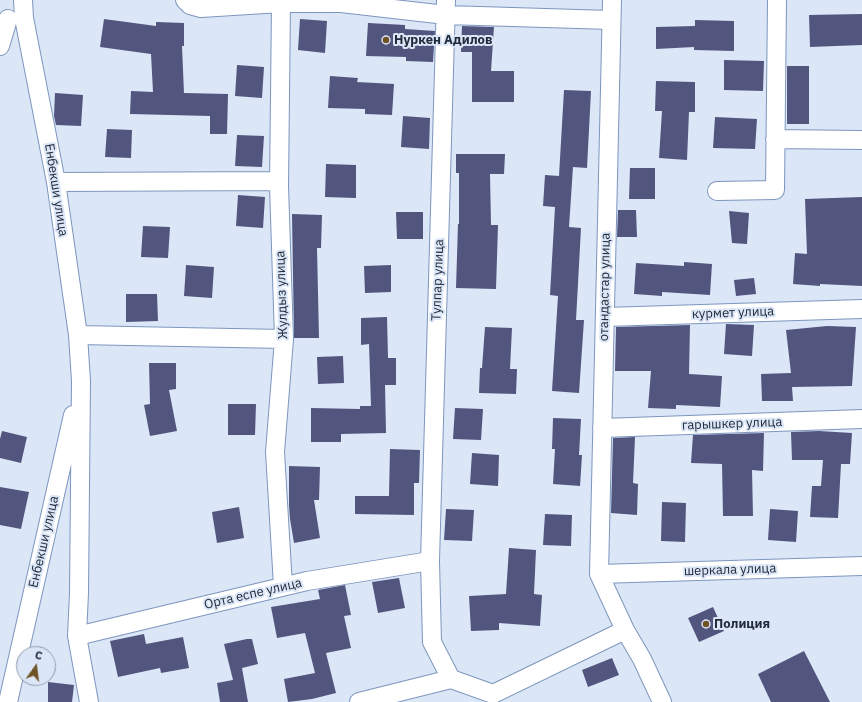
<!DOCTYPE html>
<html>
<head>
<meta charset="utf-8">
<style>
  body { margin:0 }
  #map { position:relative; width:862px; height:702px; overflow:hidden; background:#dbe6f7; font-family:"IBM Plex Sans",sans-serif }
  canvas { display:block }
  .north { position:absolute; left:16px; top:646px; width:40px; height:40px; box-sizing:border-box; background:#dbe6f7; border:1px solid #919bac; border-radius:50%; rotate:14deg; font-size:11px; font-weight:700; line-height:16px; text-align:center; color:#212b3b }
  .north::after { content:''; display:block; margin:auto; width:14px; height:18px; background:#6e5325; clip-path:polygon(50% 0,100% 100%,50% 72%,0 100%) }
</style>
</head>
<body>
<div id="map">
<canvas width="862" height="702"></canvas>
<div class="north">С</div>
</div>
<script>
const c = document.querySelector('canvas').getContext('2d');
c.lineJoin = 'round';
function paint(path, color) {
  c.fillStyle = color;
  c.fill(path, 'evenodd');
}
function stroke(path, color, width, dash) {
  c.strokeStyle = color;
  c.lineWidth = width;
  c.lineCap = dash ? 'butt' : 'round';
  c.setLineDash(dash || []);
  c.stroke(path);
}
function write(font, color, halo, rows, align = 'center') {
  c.font = font + ' "IBM Plex Sans",sans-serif';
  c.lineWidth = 4;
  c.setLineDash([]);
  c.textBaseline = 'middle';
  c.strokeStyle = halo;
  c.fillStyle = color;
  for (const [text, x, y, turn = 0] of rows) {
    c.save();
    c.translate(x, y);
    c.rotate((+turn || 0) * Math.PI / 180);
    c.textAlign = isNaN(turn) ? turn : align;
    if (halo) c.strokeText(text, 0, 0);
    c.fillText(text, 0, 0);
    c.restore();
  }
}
paint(new Path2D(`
  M862,14V45L810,47L809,15Z
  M104,19L156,26V22L184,23V46H182L184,93L228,94L227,134H210V116L130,114L131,91L153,92L151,54L100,47Z
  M300,19L327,21L325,53L298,50Z
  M695,20L734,21V51L694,50V47L656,49V27L695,26Z
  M368,23L405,25V29L435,31L433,62L406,61V57L366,56Z
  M462,26L494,27L491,71H514V102H472V52H461Z
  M724,60L764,61L763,91L724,90Z
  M237,65L264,67L262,98L235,96Z
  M787,66H809V124H787Z
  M330,76L358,78L357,82L394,84L392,115L365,114V109L328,108Z
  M656,81L695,82V112H689L687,160L659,158L662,111H655Z
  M564,90L591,91L587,168L573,167L569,227L581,228L576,320H584L579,393L552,391L558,296L550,295L555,207L543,206L545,175L559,176Z
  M55,93L83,95L81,126L56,125L54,116Z
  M403,116L430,118L429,149L401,147Z
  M715,117L757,119L755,149L713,148Z
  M107,129L132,130L131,158L105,157Z
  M237,135L264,136L262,167L235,166Z
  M456,154H505L504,174H490L491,225H498L496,289L456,288L458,224H459V173H456Z
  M326,164L356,165V198L325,197Z
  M630,168H655V199H629Z
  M238,195L265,197L263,228L236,226Z
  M862,197V286L820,284V286L793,284L795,253L807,254L805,199Z
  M618,210H636L637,237H617Z
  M729,211L749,213L747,244L732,243Z
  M396,212H423V239H397Z
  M292,214L322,215L321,248H317L319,338H294Z
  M143,226L170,227L168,258L141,257Z
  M684,262L712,264L710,295L662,292V296L634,294L636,263L684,266Z
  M186,265L214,267L212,298L184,296Z
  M391,265V292L365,293L364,266Z
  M754,278L756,294L736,296L734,280Z
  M126,294H157L158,321L126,322Z
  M387,317L388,358H396V385H385L386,433L341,434V442H311V408L360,409V406H371L369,344L361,345V318Z
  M726,324L754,325L752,356L724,354Z
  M690,325L689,374L722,376L720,407L676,405V409L648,408L651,371H615L616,327Z
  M827,326L856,327L852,386L792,387L793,401H762L761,374L791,373L786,330Z
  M485,327L512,328L510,369H517L516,394L479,393L480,368H482Z
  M343,356L344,383L318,384L317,357Z
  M149,363H176V389L169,390L177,431L150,436L144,405L150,404Z
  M228,404H256L255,435H228Z
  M455,408L483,409L481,440L453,439Z
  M553,418L581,419L579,455H582L580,486L553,484L555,449H552Z
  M2,431L27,437L21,463L0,458V439Z
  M819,431L852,433L850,464H841L838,518L810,517L812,486H821L823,460H792L791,432Z
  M764,433L763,471L752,470L753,516H723L722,464L691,463L693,435Z
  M635,437L633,483L638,484L637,515L611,513L613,438Z
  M390,449L420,450L419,483H414V515L355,514V496H389Z
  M472,453L499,455L498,486L470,484Z
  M289,466L320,467L319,500H314L320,538L294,543L290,519L289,506Z
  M0,487L29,492L21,529L0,525Z
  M662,502L686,503L685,542L661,541Z
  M239,507L244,538L217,543L212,512Z
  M446,509L474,510L472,541L444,540Z
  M770,509L798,511L796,542L768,540Z
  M545,514L572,515L571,546L543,545Z
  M509,548L536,550L534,594L542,595L540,626L499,623V630L471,631L469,596L506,594Z
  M399,578L405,608L378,613L372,582Z
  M345,585L351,615L344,616L351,648L326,653L336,693L312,699L288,702L284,679L315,673L305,633L277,638L271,607L320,599L318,590Z
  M713,607L724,631L699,642L688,618Z
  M144,634L146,644L183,637L189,668L161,673L160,668L118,677L110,641Z
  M247,639H252L258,664L242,668L248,702H220L217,683L233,680L224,644Z
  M804,651L830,702H771L758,674Z
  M612,658L619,675L588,687L582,670Z
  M48,682L74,685L72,702H48Z`), '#52567f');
const minor = new Path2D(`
  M23,0L24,18L56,182L78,335L81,381L79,593L77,636L89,702
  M185,0L190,5L201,8L281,3H341L446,15L611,20
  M446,0L430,561L432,642L451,679L493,694L625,630L599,574L612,0
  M281,3L279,186L284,339L275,452L283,586
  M0,46L8,19
  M775,139L862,140
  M56,182L279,181
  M717,191L775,190L777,0
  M605,317L862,309
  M78,335L284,339
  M602,428L862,419
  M599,574L862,566
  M625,630L642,659L662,702
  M77,636L307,581L430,561
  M8,702L73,415
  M359,702L451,679`);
stroke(minor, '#7d96bd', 20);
stroke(minor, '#fff', 18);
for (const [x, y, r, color] of [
  [386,40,4,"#6e5325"],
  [706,624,4,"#6e5325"]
]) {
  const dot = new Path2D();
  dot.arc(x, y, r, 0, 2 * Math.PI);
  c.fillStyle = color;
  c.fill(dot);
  stroke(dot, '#dbe6f7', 1.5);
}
write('bold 13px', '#212b3b', '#dbe6f7', [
  ["Нуркен Адилов",394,40],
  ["Полиция",714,624]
], 'left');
write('13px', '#212b3b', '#dbe6f7', [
  ["Енбекши улица",56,190,81],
  ["Тулпар улица",438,280,-88],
  ["отандастар улица",605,287,-89],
  ["Жулдыз улица",282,295,-92],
  ["курмет улица",733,313,-2],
  ["гарышкер улица",732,424,-2],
  ["Енбекши улица",44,542,-77],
  ["шеркала улица",730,570,-2],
  ["Орта еспе улица",253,594,-13]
]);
</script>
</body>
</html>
